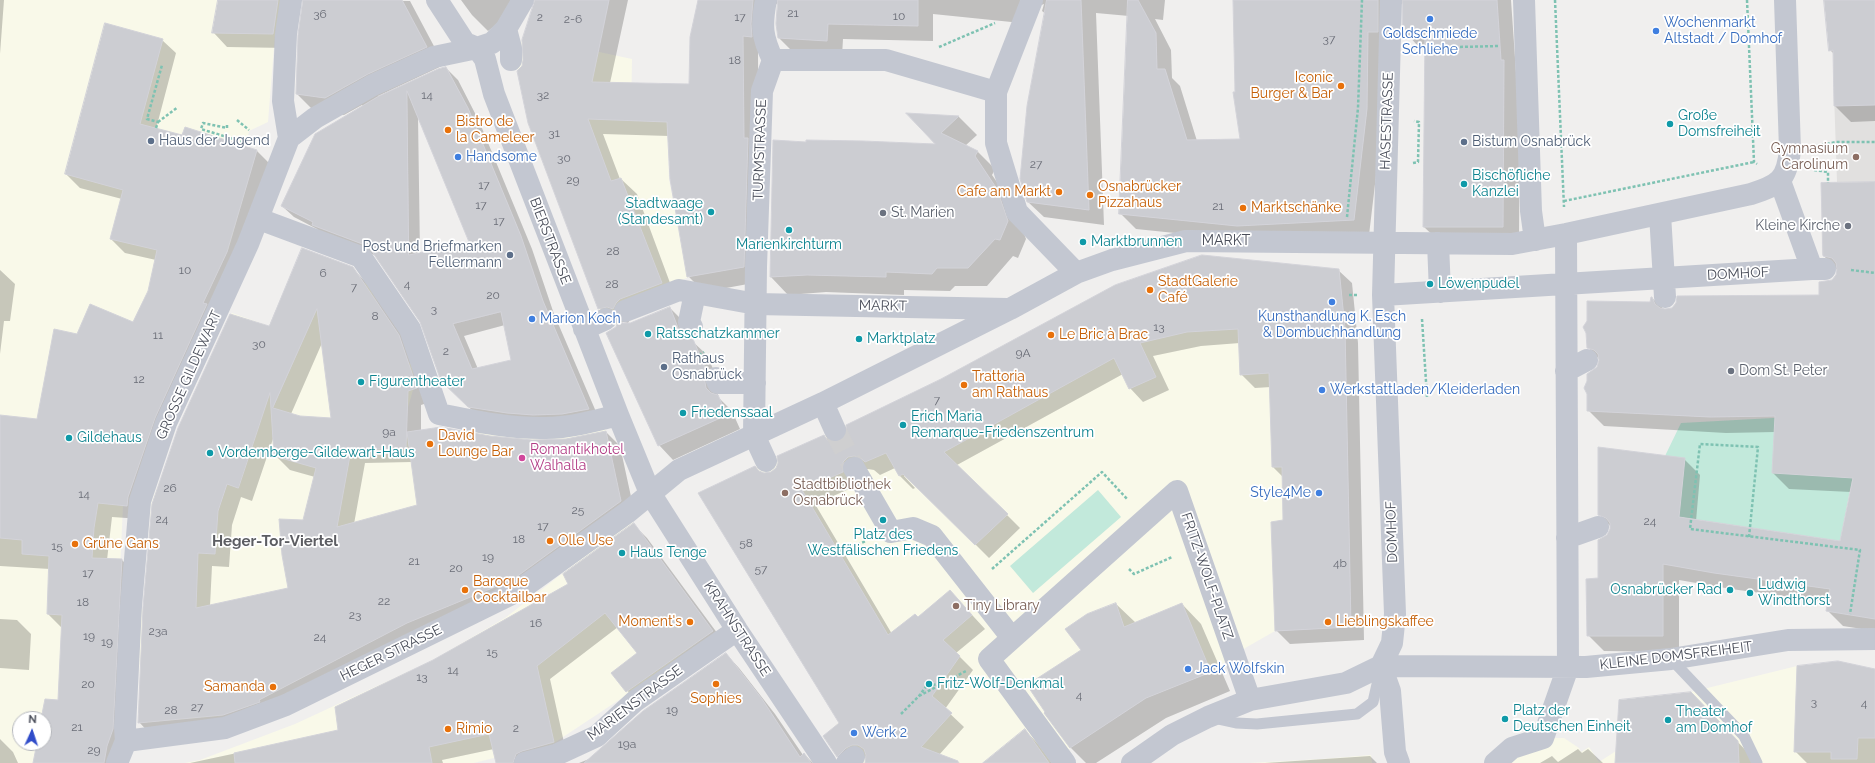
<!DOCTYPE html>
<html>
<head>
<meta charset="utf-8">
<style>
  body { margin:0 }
  #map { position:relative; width:1875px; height:763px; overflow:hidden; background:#f0efee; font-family:Raleway,sans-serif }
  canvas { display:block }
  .north { position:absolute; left:12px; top:711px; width:40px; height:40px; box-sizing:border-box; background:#fff; border:1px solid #b6b8bd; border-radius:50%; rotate:3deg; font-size:11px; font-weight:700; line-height:16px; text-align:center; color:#494d59 }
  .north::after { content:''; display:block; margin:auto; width:14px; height:18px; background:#304cc9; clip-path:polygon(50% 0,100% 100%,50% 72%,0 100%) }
</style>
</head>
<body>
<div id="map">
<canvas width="1875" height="763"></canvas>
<div class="north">N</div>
</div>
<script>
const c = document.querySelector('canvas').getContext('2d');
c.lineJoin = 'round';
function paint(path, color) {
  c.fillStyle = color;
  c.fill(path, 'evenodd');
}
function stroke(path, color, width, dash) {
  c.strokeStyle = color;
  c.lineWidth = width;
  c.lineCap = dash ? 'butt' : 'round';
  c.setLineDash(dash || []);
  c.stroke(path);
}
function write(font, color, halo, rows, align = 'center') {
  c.font = font + ' Raleway,sans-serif';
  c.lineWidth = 3.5;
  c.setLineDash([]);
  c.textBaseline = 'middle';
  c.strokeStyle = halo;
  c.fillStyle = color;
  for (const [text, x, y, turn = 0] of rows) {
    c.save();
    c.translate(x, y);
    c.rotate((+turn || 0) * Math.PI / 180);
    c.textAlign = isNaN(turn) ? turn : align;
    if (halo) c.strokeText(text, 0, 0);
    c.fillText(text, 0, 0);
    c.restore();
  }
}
paint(new Path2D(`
  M0,0H281L275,34L268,122L249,131L246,146L257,150L229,248L173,368L123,505L114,705L107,746L101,763H0ZM20,719H44V743H20Z
  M524,33L571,46L632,59L631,120L667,122L669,179L682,246L694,275L623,304L629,319L609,328L600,313L528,124L516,61Z
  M300,254L367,284L388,321L402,364L411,363L415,383L407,411V432L605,426L620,496L481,591L456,603L407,623L262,699L221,716L141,723L139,640L141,609H145L151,504L180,426L232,313L269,326Z
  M1237,259L1339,269L1345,328L1348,515L1275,631L1247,647L1211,672L1146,698L1130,707L1049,763H860L829,731L839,722L698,493L866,416L941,379L1115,285L1175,265Z
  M631,520L713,631L628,694L554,743L474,763H185L200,760L295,724L433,660L505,618Z
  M1797,666L1875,669V763H1495L1543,738H1564L1579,748L1581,752L1589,747L1599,762L1616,751L1619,700L1691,692Z
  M1371,755L1372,763H1250L1322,759Z`), '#f9f9e9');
paint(new Path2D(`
  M1875,63V269L1832,254L1822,255L1821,183L1837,182L1833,64Z`), '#e1e0df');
paint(new Path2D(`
  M1791,417L1856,460L1840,541L1658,514L1665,456L1681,423Z
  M1098,490L1121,517L1033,593L1010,566Z`), '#c2e9db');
paint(new Path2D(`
  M0,0H4L0,54Z
  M219,0H298L287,48L227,47L214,33Z
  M304,0L410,1L444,65L378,96L379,97L446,68L458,80L479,121L532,249L554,314L600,421L480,418L442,381L421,322L377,256L325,237L317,229L294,217L282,206L363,106L362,105L344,115L315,112L297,94ZM418,116L470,243L420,254ZM505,325L512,361L478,369L464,336Z
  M461,0H532L488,31L472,15Z
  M535,0H628L610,83L690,85L699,0H1165L1163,20L1155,19L1171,50L1172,78L1180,86L1197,141L1241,140L1236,93L1235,0H1511L1516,72L1520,76L1519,242H1440L1424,227L1426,47H1419L1404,31V3L1401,4L1382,125L1369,235L1253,241L1136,229L1120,213L1129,16L1096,13L1104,225L1044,217L1028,202L1046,14L1042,11L1044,4L1039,6L1031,24L933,14V41L843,39L842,56L794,53L779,38L778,3L772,7L758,51L759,282L704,292L688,276L669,136L603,134L620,179H621L637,194L676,299L631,318L628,323L623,322L619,323L628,324L670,308L684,322L691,340L707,355L720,385L717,391L719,398L732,411L740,429L673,460L659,445L617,327L619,323L615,324L599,308L523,66Z
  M1825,0H1875V121L1851,122L1835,106L1834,54L1830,50Z
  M162,40L176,53L156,129L183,136L185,129L257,151L271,165L168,432L141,519L112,517L107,560H122L136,574L120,763H34L38,743H44V719H42L59,701L62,628L48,614L50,569L0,566V416L38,420L77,335L133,323L149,291L156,260L125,253L111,239L122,199L80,188L66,174Z
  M908,114L959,117L977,135L965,146L977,151L995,169L992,175L1015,208L1026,239L1018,258L1013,256L987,286H955L950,291L904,290V295L826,292L788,295L771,277L807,143L937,146Z
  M1875,183V631L1843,626L1827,610L1829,602L1731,589L1679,580V652L1604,651L1588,635L1611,527L1599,514L1684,459L1700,475L1696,521L1841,542L1851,492L1789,489L1773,473L1775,432L1726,433L1604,426L1588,410L1600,360L1588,347L1651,303L1652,298L1665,310L1820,296L1837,275L1838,271L1824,256Z
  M352,268L367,283L413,350L430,402L421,405V431L546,442L575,439L606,432L620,446L635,515L272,714L153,737L139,722L269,327ZM322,343L332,419L300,417L291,414ZM274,436L275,455L290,470L315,477L289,589L210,606L212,566L229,567L232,525L241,497L252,501ZM412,462L418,506L354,524L365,463Z
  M0,270L15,284L10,321H4L0,354Z
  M1338,270L1352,283L1358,343L1364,640L1290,644L1276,630L1284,520L1283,477L1273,467L1271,387L1255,388L1241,374L1240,343L1201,346L1153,356L1169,390L1143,402L1130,388L1123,374L957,465L1020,528L989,558L904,473V476L915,488L913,489L899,475L895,468L880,475L874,470L868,469L862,470L856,486L815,504L892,634L918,618L950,591L985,629L956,653L973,670L945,709L964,727L939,755L960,763H866L867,758H865L859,761L844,763L837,756L840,723L760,473L764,474L771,473L823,436L833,443Z
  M634,525L647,538L726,645L640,705L612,673L638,653L618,627L550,679L567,756L543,763H497L494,749L442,760L443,763H383L434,660L569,585Z
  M1116,604L1136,623L1182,604L1201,624L1230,691L1166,718L1096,763H1086L1070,747L1082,650Z
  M0,619L17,620L31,634L29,670L0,668Z
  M726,654L739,668L775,714L803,755L804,754L813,763H579L589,759Z
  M1875,670V763H1807L1795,751Z
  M1709,712L1755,760V763H1616Z
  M1025,730L1038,744L1052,763H985Z
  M340,731L355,763H190Z
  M0,739L13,752L18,763H0Z
  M1578,749L1582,753L1588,749L1603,763H1540L1552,756L1558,762Z
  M1370,756L1377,763H1265Z`), '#0003');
const building = new Path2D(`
  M218,0H278L273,34L212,33Z
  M303,0H402L427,47L368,74L325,98L296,94L298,35Z
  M535,0H609L592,82L689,84L690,37L698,0H753L751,24L752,37L743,36L744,138H748L744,267L687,277L670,179L667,122L588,119L611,181L621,178L662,283L620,299L616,303L613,309L607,307L598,309L528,123L517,71L522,66L523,60L522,40Z
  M778,0H918V26L828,24L827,41L778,38L776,24Z
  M1047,0H1081L1089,210L1027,202L1020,179L1027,106Z
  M1128,0H1138L1156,33L1157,69H1165L1187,140L1240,139L1233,92H1235L1233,0H1378V32H1368L1367,109L1354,220L1237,226L1119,214Z
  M1403,0H1497L1501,60H1504L1503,227H1423L1425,32H1403Z
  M1824,0H1875V105L1834,106L1833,50L1829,51Z
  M105,23L163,39L140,124L182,135L185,127L257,150L227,252L203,303L207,304L155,418L128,497L127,506L98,503L94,528L92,558L122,559L113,729L107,746L104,763H33L37,743H44V719H41L45,699L58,700L62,615L47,614L49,556L22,554V540L0,538V415L37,419L54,329L77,334L90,304L133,322L148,291L157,250L110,239L123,190L65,174Z
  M446,67L468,108L521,236L543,301L589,409L562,414L533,415L507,413L468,407L441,381L420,322L371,250L365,245L312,225L313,222L281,206L315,134L379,96L438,69ZM407,91L469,242L409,255ZM501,312L511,360L472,369L453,324Z
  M906,113L959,116L941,133L978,151L975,156L997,189L1008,221L1000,240L995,239L968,268H937L932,274L886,272V277L807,275L770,277L773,140L806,142V140L863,141L935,144Z
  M1875,182V619L1826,611L1830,589L1714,573L1663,564V636H1587L1586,579L1598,578V540L1607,535L1610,529V523L1606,518L1598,515V447L1685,458L1679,517L1840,541L1853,478L1772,473L1775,416L1710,417L1587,411V394L1584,388L1587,381V374L1597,367L1599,360L1598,354L1594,350L1587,348L1586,333L1583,327L1587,321V301L1650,302L1651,297H1652L1655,304L1660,308L1665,309L1672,308L1676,303L1677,296L1819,295V282L1832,280L1836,275L1837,269L1836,263L1832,258L1823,256L1821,183Z
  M302,248L353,267L399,335L417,388L408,391L406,448L351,450L337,527L417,505L407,432L441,427L490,436L532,440L566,439L606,431L621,501L512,580L407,623L259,700L260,702L223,715L138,723L143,607L152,504L178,428L230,314L269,326ZM317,309L331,418L300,416L273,408ZM270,393L274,456L316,468L303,520L279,519L282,555L288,588L196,608L198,553L215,554L218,511L227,484L238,488Z
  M1202,255L1339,269L1345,328L1351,627L1275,631L1271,522L1283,520L1282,467H1272L1269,373L1240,375L1238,329L1187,332L1140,343L1156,377L1129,389L1114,358L944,452L1008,514L975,545L903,474L899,476L886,453L865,462L860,457L854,456L848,457L843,462V472L802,490L888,635L915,614L918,617L950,590L972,615L943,640L960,656L932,696L952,713L921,747L958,761V763H865L866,755L864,749L858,745H852L846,748L837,757L823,736L839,723L698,493L755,466L759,471L764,473L771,472L776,468L778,463L777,456L824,435L827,440L833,442L840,441L845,438L847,432L846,425L941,379L1115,285Z
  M670,307L682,338L693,339L706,370L704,377L706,388L711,393L718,395L727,415L658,446L606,333L616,327L618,321L623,323H630Z
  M634,523L713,631L626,692L611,673L637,653L605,613L537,666L554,742L522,751L516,754L513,763H496L489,734L429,747L432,763H235L234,753L338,730L335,707L433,660L568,584L563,574Z
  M1116,603L1124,627L1182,603L1211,672L1146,698L1070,748L1044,713L1045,712L1027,685L1081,650L1065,629L1087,614Z
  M726,653L762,699L800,757L804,753L811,763H584L643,711Z
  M1838,661L1875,669V738H1858L1857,759H1831V752H1794L1797,666Z
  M1691,692L1738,741L1739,763H1615L1619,700Z
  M1025,729L1049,763H983Z`);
paint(building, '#cccdd2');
stroke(building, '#d3d3d9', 1);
stroke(new Path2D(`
  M835,430L854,468`), '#cfcfd0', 22, [22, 11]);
stroke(new Path2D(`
  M1555,0L1564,207
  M1747,0L1754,162L1757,164
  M939,47L995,23
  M1415,48L1500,46
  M237,120L249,130
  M158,122L178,107
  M227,125V128L203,123L201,129L246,143
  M156,128L158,122L147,119L162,65
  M1817,146L1836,142H1875
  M1413,163L1418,162L1419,122L1414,121
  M1814,170L1828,172V183
  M1564,201L1754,162
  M1347,217L1358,108L1362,0
  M1851,270L1875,273
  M1349,295H1358
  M1422,319L1427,397
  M699,355L704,352
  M1749,537L1758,447L1700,444L1690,529L1860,550L1850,614
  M839,552L866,541
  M992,569L1102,472L1128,500
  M1129,569L1134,574L1172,557
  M919,696L966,671
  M901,714L919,696L928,684L939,685`), '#7ec2b2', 2.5, [3, 2]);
stroke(new Path2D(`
  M1671,659L1744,736L1757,763
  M1213,718L1236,723L1257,724L1357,714L1373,702L1380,671`), '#c3c7d1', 11);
stroke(new Path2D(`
  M437,0L465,43L477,48L485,59L494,94L618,415L650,493L737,630L826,763
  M1032,0L996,92V143L1017,212L1076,273
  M1391,0L1383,295L1395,614L1392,643L1381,666L1390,691L1395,752L1399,763
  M1524,0L1531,211L1535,240
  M506,29L511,48V60
  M773,60H886L996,92
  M289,138L315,118L373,85L434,57L477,48L492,43L506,29L523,0
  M1780,181L1812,269H1825
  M1660,214L1665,297
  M259,219L361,257L410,329L439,414C474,421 510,429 546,428C569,428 595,421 618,415
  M1438,243L1440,292
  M1383,295L1812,269
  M625,311L679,290L756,304L1007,309
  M692,327L689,322L695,293
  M584,329L606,319
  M1566,371L1587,360
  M716,378L718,383H755
  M823,403L835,430
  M766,461L754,435L756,267L762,91L773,60C762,37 761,26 766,0
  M854,468L891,532L913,528L932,536L1012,638
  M1567,538L1598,527
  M126,741L225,728L286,705L518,591L628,512L679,470L823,403L1010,309L1076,273L1112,260L1186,241L1512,244L1566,234L1751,194C1779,185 1787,180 1790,150L1785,0
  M117,763L126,741L125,727L131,606L140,501L166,423L248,244L289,138L283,101L286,34L291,0
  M525,763L556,755L597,736L635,701L737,630
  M847,763L854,757
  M1065,763L989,659L1177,491L1250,700
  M1132,763L1172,735L1208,717L1250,700L1346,683L1381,666L1586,667L1671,659L1788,640L1875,639
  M1495,763L1512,748L1543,738L1568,667L1566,234`), '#c3c7d1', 22);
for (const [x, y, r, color] of [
  [1430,19,4,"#3f7fe0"],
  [1656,31,4,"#3f7fe0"],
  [1341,86,4,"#e8710a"],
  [1670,124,4,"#0f9aa8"],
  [448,130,4,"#e8710a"],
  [151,141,4,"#5c6f8a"],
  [1464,142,4,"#5c6f8a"],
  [458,157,4,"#3f7fe0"],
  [1856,157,4,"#8d6e63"],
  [1464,184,4,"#0f9aa8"],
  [1059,192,4,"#e8710a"],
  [1090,195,4,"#e8710a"],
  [1243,208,4,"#e8710a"],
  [711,212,4,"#0f9aa8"],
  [883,213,4,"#6b7280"],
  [1848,226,4,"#6b7280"],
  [789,230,4,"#0f9aa8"],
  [1083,242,4,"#0f9aa8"],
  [510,255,4,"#5c6f8a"],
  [1430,284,4,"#0f9aa8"],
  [1150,290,4,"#e8710a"],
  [1332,302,4,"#3f7fe0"],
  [532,319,4,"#3f7fe0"],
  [648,334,4,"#0f9aa8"],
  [1051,335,4,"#e8710a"],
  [859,339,4,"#0f9aa8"],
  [664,367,4,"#5c6f8a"],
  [1731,371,4,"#6b7280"],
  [361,382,4,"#0f9aa8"],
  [964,385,4,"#e8710a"],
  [1322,390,4,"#3f7fe0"],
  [683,413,4,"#0f9aa8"],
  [903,425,4,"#0f9aa8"],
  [69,438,4,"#0f9aa8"],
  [430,444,4,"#e8710a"],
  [210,453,4,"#0f9aa8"],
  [522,458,4,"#d1479c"],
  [785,493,4,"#8d6e63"],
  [1319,493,4,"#3f7fe0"],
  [883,520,4,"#0f9aa8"],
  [550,541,4,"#e8710a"],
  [75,544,4,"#e8710a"],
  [622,553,4,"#0f9aa8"],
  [465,590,4,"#e8710a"],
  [1730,590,4,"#0f9aa8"],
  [1750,593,4,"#0f9aa8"],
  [956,606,4,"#8d6e63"],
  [690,622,4,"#e8710a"],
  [1328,622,4,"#e8710a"],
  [1188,669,4,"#3f7fe0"],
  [716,684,4,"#e8710a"],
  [929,684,4,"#0f9aa8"],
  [273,687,4,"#e8710a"],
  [1505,719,4,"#0f9aa8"],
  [1668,720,4,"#0f9aa8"],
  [448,729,4,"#e8710a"],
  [854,733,4,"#3f7fe0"]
]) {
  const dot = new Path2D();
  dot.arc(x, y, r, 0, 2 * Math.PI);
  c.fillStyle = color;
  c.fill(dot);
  stroke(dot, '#fff', 1.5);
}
write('12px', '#6a6d77', null, [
  ["21",793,13],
  ["36",320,14],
  ["10",899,16],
  ["2",540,17],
  ["17",740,17],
  ["2-6",573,19],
  ["37",1329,39],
  ["18",735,60],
  ["14",427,95],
  ["32",543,95],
  ["31",554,133],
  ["30",564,158],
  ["27",1036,164],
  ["29",573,180],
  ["17",484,185],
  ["17",481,205],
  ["21",1218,206],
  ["17",499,221],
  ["28",613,251],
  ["10",185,270],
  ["6",323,273],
  ["4",407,284],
  ["28",612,284],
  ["7",354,287],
  ["20",493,295],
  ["3",434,309],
  ["8",375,316],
  ["13",1159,327],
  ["11",158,335],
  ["30",259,344],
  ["2",446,351],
  ["9A",1023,353],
  ["12",139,379],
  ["7",937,400],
  ["9a",389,432],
  ["26",170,488],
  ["14",84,494],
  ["25",578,510],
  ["24",162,519],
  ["24",1650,521],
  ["17",543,526],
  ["18",519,539],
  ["58",746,543],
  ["15",57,546],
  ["19",488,557],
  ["21",414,561],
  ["4b",1340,563],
  ["20",456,568],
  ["57",761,569],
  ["17",88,573],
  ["22",384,601],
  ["18",83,602],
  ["23",355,615],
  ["16",536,623],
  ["23a",158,631],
  ["19",89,636],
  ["24",320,637],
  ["19",107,642],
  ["15",492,652],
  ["14",453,670],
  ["13",422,677],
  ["20",88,684],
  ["4",1079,695],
  ["3",1814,702],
  ["4",1864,703],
  ["27",197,707],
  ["28",171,710],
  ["19",672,710],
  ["21",77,727],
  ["2",516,728],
  ["19a",627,744],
  ["29",94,750]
]);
write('14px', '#366cbe', '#fff', [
  ["Wochenmarkt",1664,23],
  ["Altstadt / Domhof",1664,39],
  ["Goldschmiede",1430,34,"center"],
  ["Schliehe",1430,50,"center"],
  ["Handsome",466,157],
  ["Kunsthandlung K. Esch",1332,317,"center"],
  ["& Dombuchhandlung",1332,333,"center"],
  ["Marion Koch",540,319],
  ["Werkstattladen/Kleiderladen",1330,390],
  ["Style4Me",1311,493,"right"],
  ["Jack Wolfskin",1196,669],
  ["Werk 2",862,733]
], 'left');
write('14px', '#c56008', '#fff', [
  ["Iconic",1333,78,"right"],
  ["Burger & Bar",1333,94,"right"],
  ["Bistro de",456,122],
  ["la Cameleer",456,138],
  ["Osnabrücker",1098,187],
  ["Pizzahaus",1098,203],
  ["Cafe am Markt",1051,192,"right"],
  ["Marktschänke",1251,208],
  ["StadtGalerie",1158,282],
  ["Café",1158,298],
  ["Le Bric à Brac",1059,335],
  ["Trattoria",972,377],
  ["am Rathaus",972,393],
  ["David",438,436],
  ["Lounge Bar",438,452],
  ["Olle Use",558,541],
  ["Grüne Gans",83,544],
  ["Baroque",473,582],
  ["Cocktailbar",473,598],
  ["Moment's",682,622,"right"],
  ["Lieblingskaffee",1336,622],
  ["Samanda",265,687,"right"],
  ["Sophies",716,699,"center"],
  ["Rimio",456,729]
], 'left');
write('14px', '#0d838f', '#fff', [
  ["Große",1678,116],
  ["Domsfreiheit",1678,132],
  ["Bischöfliche",1472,176],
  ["Kanzlei",1472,192],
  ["Stadtwaage",703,204,"right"],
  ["(Standesamt)",703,220,"right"],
  ["Marktbrunnen",1091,242],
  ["Marienkirchturm",789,245,"center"],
  ["Löwenpudel",1438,284],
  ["Ratsschatzkammer",656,334],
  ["Marktplatz",867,339],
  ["Figurentheater",369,382],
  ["Friedenssaal",691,413],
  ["Erich Maria",911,417],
  ["Remarque-Friedenszentrum",911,433],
  ["Gildehaus",77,438],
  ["Vordemberge-Gildewart-Haus",218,453],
  ["Platz des",883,535,"center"],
  ["Westfälischen Friedens",883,551,"center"],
  ["Haus Tenge",630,553],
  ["Ludwig",1758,585],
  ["Windthorst",1758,601],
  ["Osnabrücker Rad",1722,590,"right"],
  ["Fritz-Wolf-Denkmal",937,684],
  ["Platz der",1513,711],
  ["Deutschen Einheit",1513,727],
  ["Theater",1676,712],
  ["am Domhof",1676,728]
], 'left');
write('14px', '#494d59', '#fff', [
  ["HASESTRASSE",1387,121,-88],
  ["TURMSTRASSE",760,150,-88],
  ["BIERSTRASSE",550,241,69],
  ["MARKT",1226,241],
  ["DOMHOF",1738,274,-3],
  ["MARKT",883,306,1],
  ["GROSSE GILDEWART",189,375,-66],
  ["DOMHOF",1392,532,-92],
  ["FRITZ-WOLF-PLATZ",1207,576,71],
  ["KRAHNSTRASSE",737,629,57],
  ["HEGER STRASSE",391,653,-26],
  ["KLEINE DOMSFREIHEIT",1676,656,-7],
  ["MARIENSTRASSE",635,703,-37]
]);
write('14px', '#4e5e75', '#fff', [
  ["Haus der Jugend",159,141],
  ["Bistum Osnabrück",1472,142],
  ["Post und Briefmarken",502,247,"right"],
  ["Fellermann",502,263,"right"],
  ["Rathaus",672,359],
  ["Osnabrück",672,375]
], 'left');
write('14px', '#785e54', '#fff', [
  ["Gymnasium",1848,149,"right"],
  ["Carolinum",1848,165,"right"],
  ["Stadtbibliothek",793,485],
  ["Osnabrück",793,501],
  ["Tiny Library",964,606]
], 'left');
write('14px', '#5b616d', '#fff', [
  ["St. Marien",891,213],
  ["Kleine Kirche",1840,226,"right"],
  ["Dom St. Peter",1739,371]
], 'left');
write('14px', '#b23c85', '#fff', [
  ["Romantikhotel",530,450],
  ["Walhalla",530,466]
], 'left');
write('bold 15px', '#5c5d62', '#fff', [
  ["Heger-Tor-Viertel",275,541]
]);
</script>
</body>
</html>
